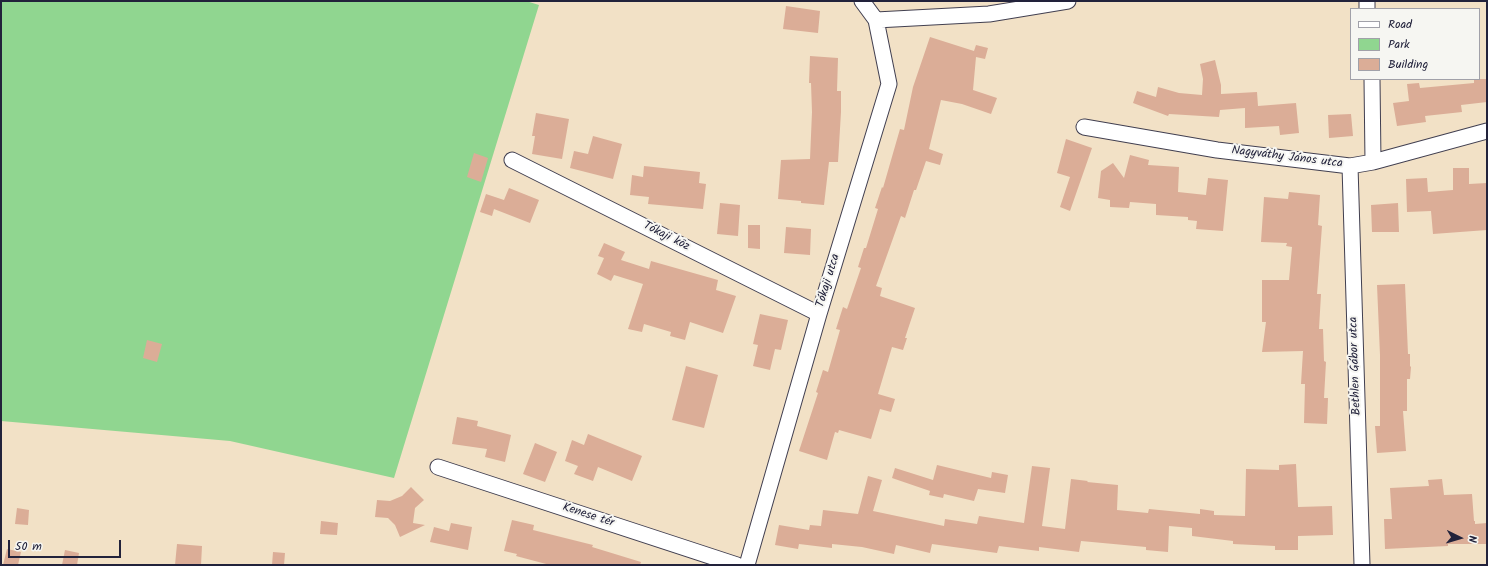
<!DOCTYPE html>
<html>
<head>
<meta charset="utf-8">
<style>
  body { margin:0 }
  #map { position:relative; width:1488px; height:566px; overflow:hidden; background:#f2e1c6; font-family:Kalam,sans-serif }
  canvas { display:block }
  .frame { position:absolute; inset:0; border:2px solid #22223b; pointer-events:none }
  .legend { position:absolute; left:1350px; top:8px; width:130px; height:72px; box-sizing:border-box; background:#f6f6f2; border:1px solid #a1a1a9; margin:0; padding:5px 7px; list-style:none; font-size:12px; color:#22223b }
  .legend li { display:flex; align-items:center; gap:8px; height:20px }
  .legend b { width:20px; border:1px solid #a1a1a9 }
  .north { position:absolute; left:1440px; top:518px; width:40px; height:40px; -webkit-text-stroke:3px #f6f6f2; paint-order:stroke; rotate:95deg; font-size:11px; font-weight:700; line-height:16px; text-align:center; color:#22223b }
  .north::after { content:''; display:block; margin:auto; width:14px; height:18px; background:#22223b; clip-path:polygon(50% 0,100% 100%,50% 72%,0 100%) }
  .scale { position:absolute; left:8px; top:540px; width:113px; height:18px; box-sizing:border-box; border:2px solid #22223b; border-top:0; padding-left:5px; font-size:12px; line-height:14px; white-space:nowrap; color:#22223b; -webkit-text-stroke:3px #f6f6f2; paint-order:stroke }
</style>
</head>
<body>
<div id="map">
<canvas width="1488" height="566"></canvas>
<div class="frame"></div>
<ul class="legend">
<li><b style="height:5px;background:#fff"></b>Road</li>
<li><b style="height:11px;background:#90d690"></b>Park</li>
<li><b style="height:11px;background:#dbad97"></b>Building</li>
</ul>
<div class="north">N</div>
<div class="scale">50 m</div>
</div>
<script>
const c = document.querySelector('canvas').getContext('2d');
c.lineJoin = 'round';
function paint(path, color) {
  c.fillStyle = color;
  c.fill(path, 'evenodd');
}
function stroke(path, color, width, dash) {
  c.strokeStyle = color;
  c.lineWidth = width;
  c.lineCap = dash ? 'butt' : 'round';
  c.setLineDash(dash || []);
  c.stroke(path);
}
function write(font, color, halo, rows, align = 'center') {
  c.font = font + ' Kalam,sans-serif';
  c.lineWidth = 4;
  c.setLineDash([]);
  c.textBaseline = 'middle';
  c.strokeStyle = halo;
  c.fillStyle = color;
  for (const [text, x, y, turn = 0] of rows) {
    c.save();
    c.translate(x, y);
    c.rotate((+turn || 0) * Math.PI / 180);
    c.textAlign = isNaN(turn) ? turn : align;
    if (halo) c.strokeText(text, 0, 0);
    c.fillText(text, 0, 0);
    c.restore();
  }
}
paint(new Path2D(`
  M1,1H526L539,5L394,478L230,441L1,421Z`), '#90d690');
paint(new Path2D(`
  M786,6L820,11L818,33L783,29Z
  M930,37L974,51L976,45L988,48L985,59L976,57L973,90L997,98L991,114L962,104L941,100L929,149L943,154L940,165L926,161L916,190H914L905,218L901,216L876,286L882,288L880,296L915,308L905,338H907L903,350L892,347L878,394L895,399L891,412L880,409L871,439L839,430L838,433L835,432L827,460L799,451L818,393L816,392L823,370L828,372L840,330L836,329L843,307L847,309L861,268L858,267L864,248H866L878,209L875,208L882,187L883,188L900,129L904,130L913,87Z
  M810,56L838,58L837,91H841V112L838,162H829L824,205L801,203V201L778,199L781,160L810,159L812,112L811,83H809Z
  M1215,60L1221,85V94L1257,92L1258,106L1296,103L1299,133L1280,135L1279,126L1245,128V108L1220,110L1219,117L1169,114L1168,116L1133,103L1137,91L1156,97L1158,87L1179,93L1202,95L1203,79L1200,64Z
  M1474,79H1487V102L1461,105L1462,112L1425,116L1426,122L1397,126L1393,103L1409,101L1407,84L1419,83L1420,88L1474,83Z
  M536,113L569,119L562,159L532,154L535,136H532Z
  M1351,114L1353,136L1329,138L1328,115Z
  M593,136L622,144L613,179L570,168L574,151L588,154Z
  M1066,139L1092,148L1070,211L1060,207L1070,177L1057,173Z
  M474,153L488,158L481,182L467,177Z
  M1130,155L1149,160L1148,165L1179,167L1178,192L1206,195L1208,178L1228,180L1223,231L1196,229L1197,221L1188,220V217L1156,215V204L1130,202L1129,208L1110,207V200L1098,198L1101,171L1113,163L1124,178Z
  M644,166L700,172L699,183L706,184L703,209L648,204L649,197L630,195L632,175L643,177Z
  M1453,168H1469V184L1487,183V230L1433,234L1431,211L1407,212L1406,179L1427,178L1428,192L1453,190Z
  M509,188L539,200L530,223L494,209L492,216L480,212L486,194L504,200Z
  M1289,192L1320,195L1318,225L1322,226L1317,294H1321L1319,329H1323L1324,361L1326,362L1324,398H1328L1327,424L1304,423L1305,384H1301L1303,351L1262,352L1266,322H1262V280H1289L1292,247L1286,246L1287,243L1261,242L1264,197L1288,199Z
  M720,203L740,205L738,236L717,234Z
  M1398,203L1399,232H1372L1371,205Z
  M748,225H760V249L748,248Z
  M786,227L811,229L810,255L784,253Z
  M604,243L625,252L621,260L649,269L651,261L718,280L716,290L736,296L723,333L690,322L685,340L670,336L671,332L644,324L642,332L628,329L643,284L614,275L611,281L597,274L604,258L598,256Z
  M1405,284L1408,354H1410V366L1411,367L1410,379H1407V411H1403L1406,451L1377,453L1375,426H1380V355L1377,285Z
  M760,314L788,320L781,350L775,349L770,370L753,366L758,345L753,344Z
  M147,340L162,344L157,362L143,358Z
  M686,366L718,375L704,428L672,420Z
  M457,417L478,421L477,426L511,435L505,462L485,457L487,449L452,444Z
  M588,434L642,456L632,481L598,467L593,481L574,474L578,466L565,461L572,440L584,445Z
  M535,443L557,452L545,482L523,474Z
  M1296,464L1298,507L1332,506L1333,535L1298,536V550H1275V546L1233,544V541L1192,536V528L1169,526L1168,552L1146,550V547L1081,541L1079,552L1039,547V551L999,546L997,553L932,544L930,553L896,545L894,554L862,547L832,544V548L799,544L798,549L775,545L779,525L809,530L810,525L821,526L823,510L858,514L868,476L882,480L873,511L944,526L945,519L977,524L979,516L1024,523L1032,466L1050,468L1042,526L1065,529L1071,479L1088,481L1087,482L1118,485L1117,510L1148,513L1149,509L1200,514V509L1214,511V515L1245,516L1246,469L1279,470V465Z
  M937,465L991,478L992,472L1008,475L1005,493L978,489L974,501L944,494L943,498L929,495L930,491L892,478L895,468L933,480Z
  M1442,479L1444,495L1472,494L1474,521H1475V524L1487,523V544H1448V546L1385,549L1384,519H1392L1390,488L1429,486L1428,480Z
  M411,487L424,500L415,508L413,523L425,525L400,537L395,525L388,518L375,517L377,500L390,501L402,496Z
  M17,508L29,510L28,525L15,524Z
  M512,520L534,525L533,530L593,545L592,547L641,562L640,565H550L516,556L517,554L504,551Z
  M321,521L338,523L337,535L320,534Z
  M451,523L472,527L468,550L430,542L434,527L449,531Z
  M177,544L202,546L201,565H175Z
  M7,549L21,552L18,565H3Z
  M65,550L79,553L77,565H62Z
  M273,552L285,553L284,565H272Z`), '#dbad97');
const minor = new Path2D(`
  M1367,1V9
  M876,20L989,14L1068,1
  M1372,79L1373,162
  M1084,127L1217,150L1350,166L1373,162L1487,131
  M512,160L819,314
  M1350,166L1362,565
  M438,467L737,565
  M747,565L819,314L889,84L876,20L862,1`);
stroke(minor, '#413f50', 17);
stroke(minor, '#fff', 15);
write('12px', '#22223b', '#f6f6f2', [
  ["Nagyváthy János utca",1287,158,7],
  ["Tókaji köz",666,237,27],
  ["Tókaji utca",829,281,-73],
  ["Bethlen Gábor utca",1356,366,-92],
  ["Kenese tér",588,516,18]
]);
</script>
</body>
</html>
